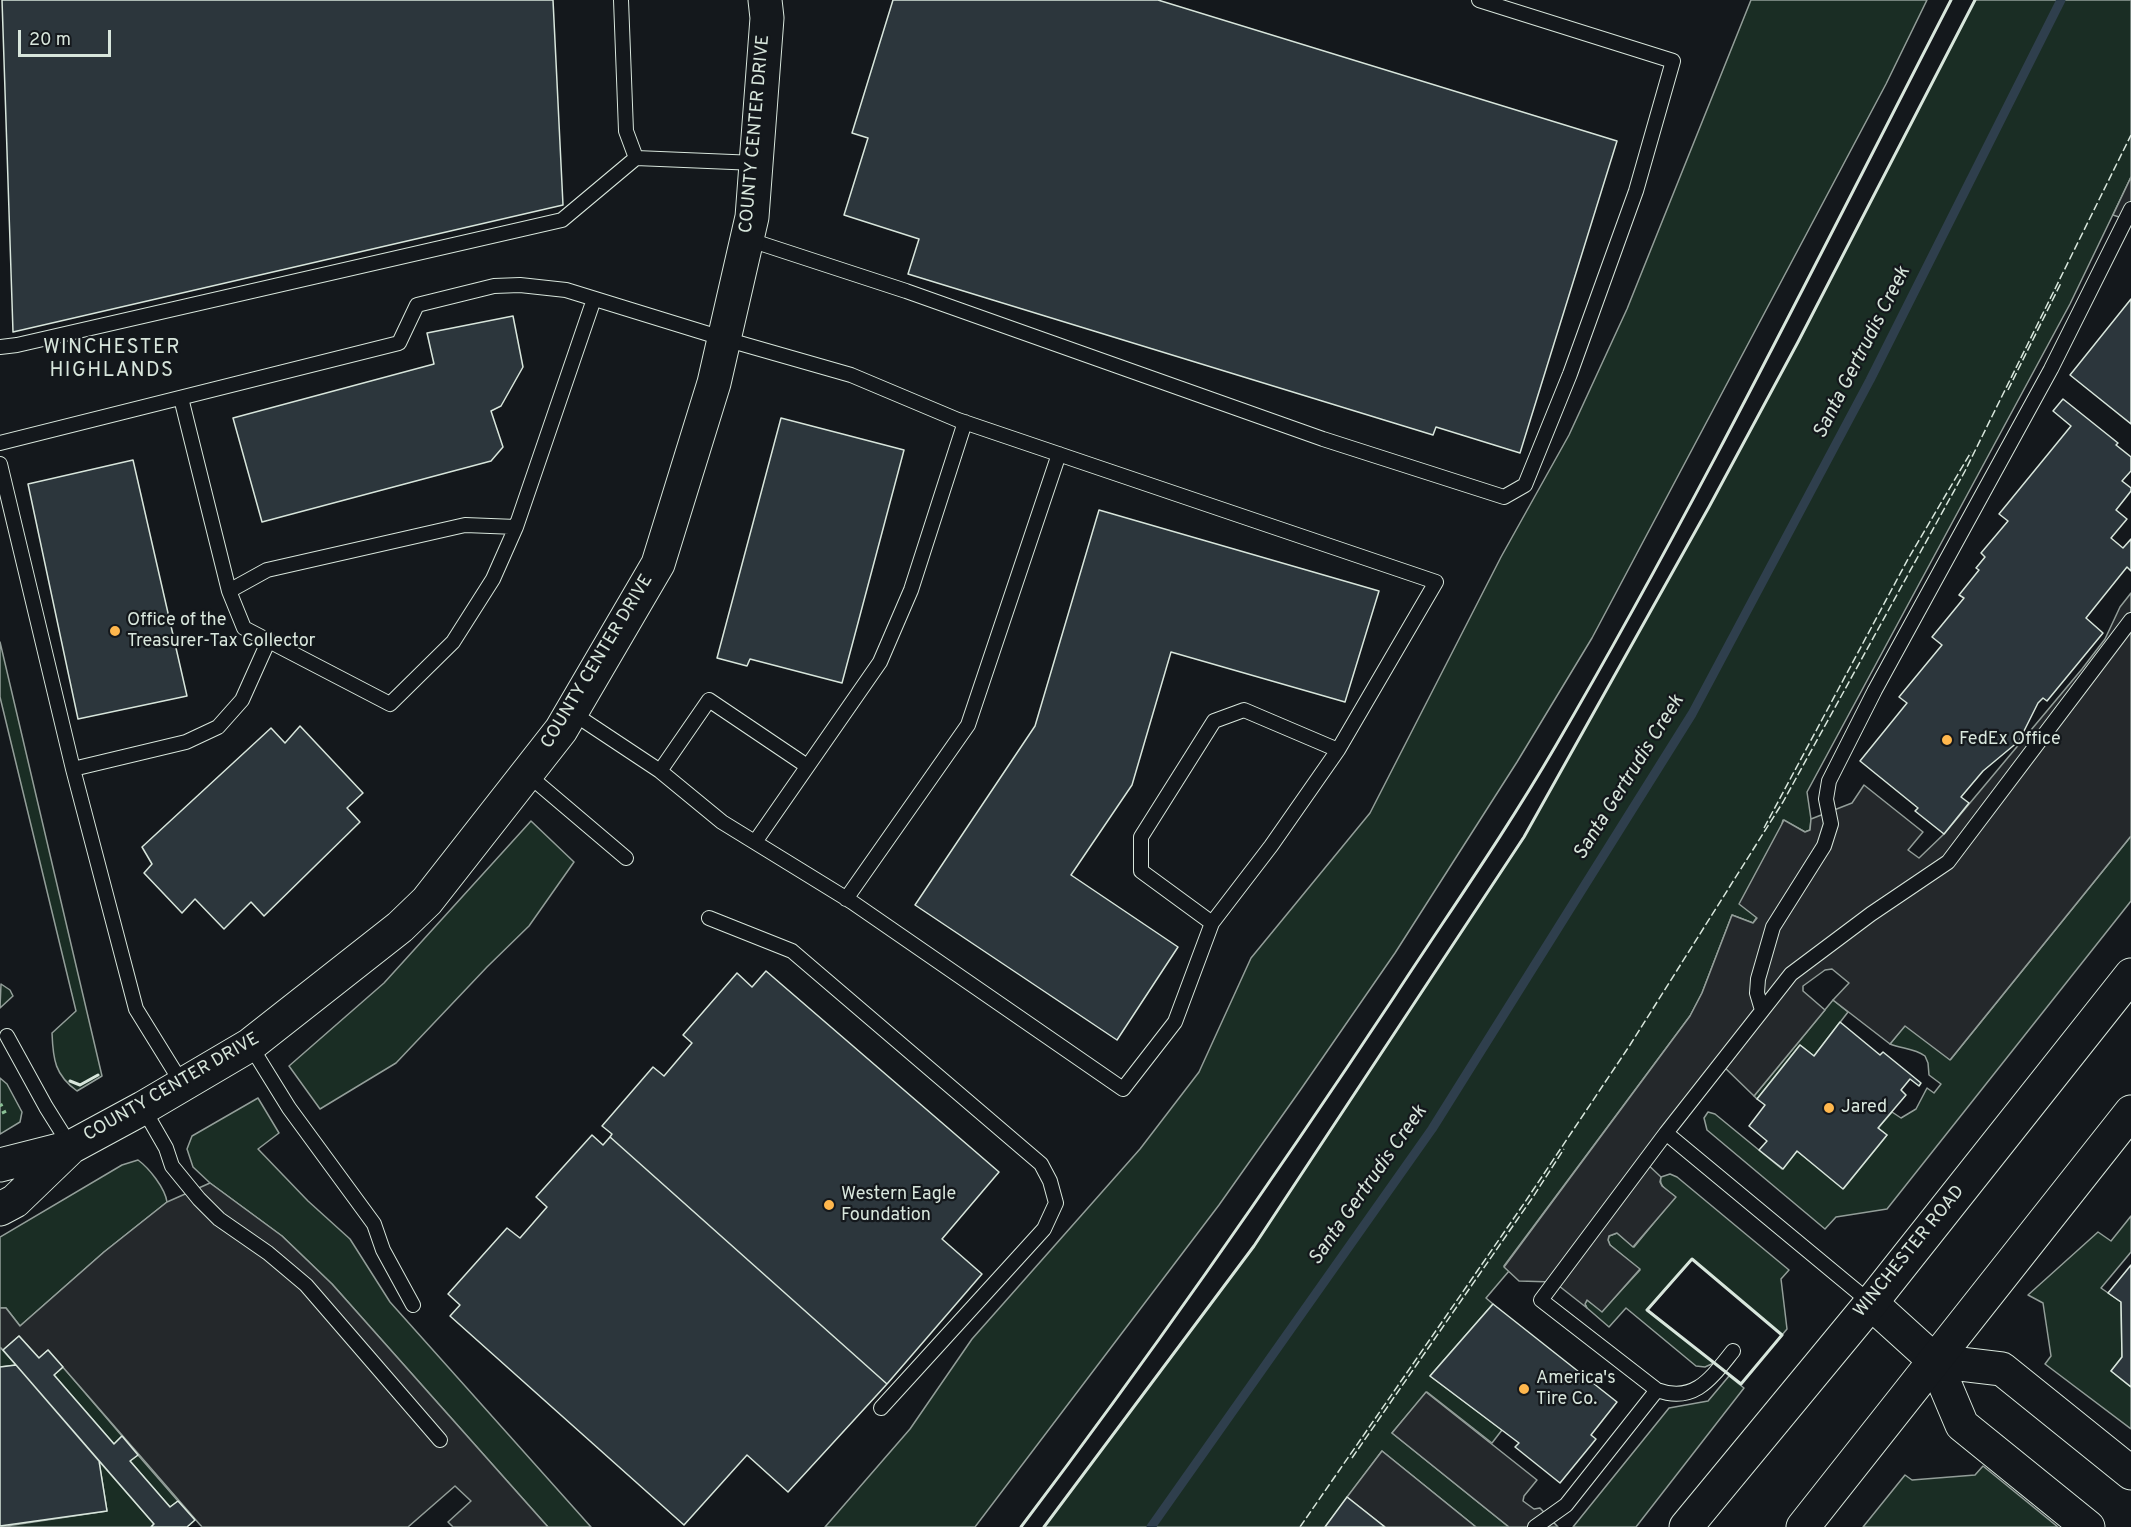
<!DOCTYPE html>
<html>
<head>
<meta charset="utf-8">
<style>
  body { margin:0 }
  #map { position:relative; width:2131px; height:1527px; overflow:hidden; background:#14181c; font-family:Overpass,sans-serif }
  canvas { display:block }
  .scale { position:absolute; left:18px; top:30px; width:93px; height:27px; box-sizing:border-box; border:3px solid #d8e6dc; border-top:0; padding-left:8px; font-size:18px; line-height:21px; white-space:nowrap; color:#d8e6dc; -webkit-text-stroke:4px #14181c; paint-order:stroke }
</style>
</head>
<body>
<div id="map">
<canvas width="2131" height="1527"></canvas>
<div class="scale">20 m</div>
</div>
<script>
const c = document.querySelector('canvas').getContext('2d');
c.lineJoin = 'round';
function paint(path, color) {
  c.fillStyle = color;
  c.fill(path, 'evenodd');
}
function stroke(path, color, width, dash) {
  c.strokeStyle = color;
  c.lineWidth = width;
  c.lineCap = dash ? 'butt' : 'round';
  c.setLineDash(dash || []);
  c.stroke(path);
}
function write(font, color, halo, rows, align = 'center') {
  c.font = font + ' Overpass,sans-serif';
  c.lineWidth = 4.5;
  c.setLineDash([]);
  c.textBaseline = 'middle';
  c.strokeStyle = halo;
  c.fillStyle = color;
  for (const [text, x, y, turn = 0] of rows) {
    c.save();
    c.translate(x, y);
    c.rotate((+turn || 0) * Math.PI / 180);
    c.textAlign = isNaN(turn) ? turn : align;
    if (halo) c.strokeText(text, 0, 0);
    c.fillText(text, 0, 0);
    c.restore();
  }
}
const green = new Path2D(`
  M1751,0H1927L1886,84L1592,638L1517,762L1395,953L1301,1089L1219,1205L975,1527H825L910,1429L972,1339L1140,1149L1199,1072L1251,958L1370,813L1501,557L1569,435L1627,309Z
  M1975,0H2131V177L2070,304L1807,792L1811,819L1810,830L1805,832L1783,820L1757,917L1753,923L1732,915L1702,993L1690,1016L1504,1266L1509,1271L1486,1298L1493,1304L1430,1376L1502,1430L1492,1443L1427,1392L1392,1433L1509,1527H1476L1382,1451L1325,1527H1044L1254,1246L1524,837L1709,507L1798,342Z
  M0,642L102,1076L77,1091C55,1075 53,1060 52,1033L76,1011L0,697Z
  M531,821L574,862L529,926L487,967L396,1063L320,1109L289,1066L384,983Z
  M2131,836V901L1887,1209L1836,1217L1825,1229L1707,1130L1704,1118L1708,1112L1715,1114L1782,1169L1797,1151L1844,1188L1887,1135L1878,1128L1892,1112L1901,1118L1916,1109L1927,1088L1934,1093L1941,1084L1929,1075L1928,1063L1925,1056C1914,1048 1902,1049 1890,1044L1905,1025L1951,1059Z
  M1,984L10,990L13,996L0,1008Z
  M1833,1000L1848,1012L1814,1056L1800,1045L1757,1099L1754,1096Z
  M0,1078L7,1084L22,1112L20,1122L0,1134Z
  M258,1098L279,1133L258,1149L308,1201L350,1239L390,1302L591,1527H548L332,1284L282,1236L210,1183L193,1167L187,1149L192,1136Z
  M138,1160C149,1168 165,1188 167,1202L104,1252L20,1326L6,1308H0V1237L122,1165Z
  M1670,1174L1677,1177L1789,1270L1781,1279L1787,1329L1782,1335L1692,1259L1648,1310L1714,1363L1705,1367L1696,1366L1626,1308L1609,1327L1587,1308L1585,1304L1587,1300L1602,1311L1640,1270L1610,1245L1608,1240L1609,1236L1617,1233L1634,1247L1675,1197C1669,1191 1658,1187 1661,1177Z
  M2131,1216V1252L2101,1288L2121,1302L2122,1357L2111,1371L2131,1387V1429L2045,1364L2051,1356L2043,1303L2028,1295L2098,1232L2111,1241Z
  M0,1347L16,1365L0,1367Z
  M63,1367L122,1436L114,1444L54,1375Z
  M1729,1376L1744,1388L1636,1527H1573L1669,1408L1708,1401Z
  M138,1455L178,1501L170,1507L130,1461Z
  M99,1461L154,1524L151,1527H0L107,1511Z
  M1983,1466L2058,1527H1863L1905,1475L1912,1480L1975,1475Z`);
paint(green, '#1a2d24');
stroke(green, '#939e99', 1.5);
const parking = new Path2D(`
  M2131,177V221L2113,215Z
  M2131,593V836L1950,1060L1905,1026L1890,1044L1833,1000L1849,983L1832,969L1825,970L1803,986V991L1825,1010L1754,1096L1721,1064L1645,1162L1661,1177L1660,1182L1662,1186L1676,1197L1633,1247L1617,1233L1609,1236L1608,1240L1610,1245L1640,1269L1602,1312L1587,1300L1585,1304L1587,1308L1554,1282L1519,1281L1504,1267L1690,1016L1702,993L1732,915L1753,923L1757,918L1739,904L1784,820L1805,832L1810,830L1811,819L1852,803L1864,785L1923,832L1908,850L1919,858L1944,834L2082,669L2105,639L2120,607Z
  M210,1183L282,1236L332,1284L548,1527H453L448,1522L471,1501L455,1486L408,1527H202L48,1350L39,1358L19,1336L3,1350L0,1347V1308H6L20,1326L104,1252L167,1202Z
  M1426,1392L1537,1480L1524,1496L1523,1501L1534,1509L1540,1508L1558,1527H1509L1392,1433Z
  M1382,1451L1476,1527H1385L1347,1497Z`);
paint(parking, '#24282b');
stroke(parking, '#939e99', 1.5);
stroke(new Path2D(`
  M1151,1527L1432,1129L1692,714L1870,380L2061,0`), '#2f3f4d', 9);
const building = new Path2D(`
  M2,0H553L563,205L13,332Z
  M893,0H1158L1617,141L1520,453L1436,427L1433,435L908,274L919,239L844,215L868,138L852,133Z
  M2131,299V424L2070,375Z
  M513,316L523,367L501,406L491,411L503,447L491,461L262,522L233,418L434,364L427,333Z
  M2063,399L2118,443L2116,445L2131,457V471L2122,481L2131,488V491L2116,510L2127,519L2111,538L2123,548L2131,539V571L2127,567L2086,618L2103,633L2047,701L2043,698L2038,703L2019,741L1983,771L1961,797L1969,803L1944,834L1915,811L1918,808L1860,761L1907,703L1899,697L1942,645L1932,637L1964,598L1959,595L1979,570L1976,568L1985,557L1981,553L2008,521L1999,514L2071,426L2053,411Z
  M781,418L904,450L842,683L750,659L747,666L717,658Z
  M133,460L187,696L78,719L28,484Z
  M1099,510L1379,591L1345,702L1171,652L1132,785L1071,875L1178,947L1117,1040L915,905L1035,726Z
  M300,726L363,793L347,808L360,822L264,916L251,902L224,929L195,899L182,913L144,873L152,864L142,847L271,728L285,743Z
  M766,971L999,1172L942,1239L982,1274L887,1384L610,1137L612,1134L602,1126L653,1067L664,1076L692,1043L683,1035L737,973L752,987Z
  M1840,1022L1880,1055L1883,1052L1921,1083L1919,1086L1910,1079L1901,1090L1906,1095L1878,1128L1887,1135L1843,1189L1797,1151L1783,1169L1759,1150L1767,1141L1749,1126L1765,1105L1757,1099L1800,1045L1814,1056Z
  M592,1135L603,1145L610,1137L887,1384L788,1492L747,1455L684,1525L450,1316L460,1305L448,1294L507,1228L520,1238L547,1207L536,1197Z
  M2131,1265V1387L2111,1371L2122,1357L2121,1302L2108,1293Z
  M1493,1304L1617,1402L1591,1435L1596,1439L1560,1483L1515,1447L1519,1443L1430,1376Z
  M19,1336L39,1358L48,1350L63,1367L54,1375L114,1444L122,1436L138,1455L130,1461L170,1507L178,1501L195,1520L187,1527H151L154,1524L3,1350Z
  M16,1365L99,1461L107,1511L0,1526V1367Z
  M1347,1497L1385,1527H1325Z`);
paint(building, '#2c363c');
stroke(building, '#d8e6dc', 1.5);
const lane = new Path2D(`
  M621,0L626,131L636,158L756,163
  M747,239L906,291L1323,439L1504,497L1525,485L1570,374L1636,191L1673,61L1479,0
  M0,347L17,345L562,220L636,158
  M181,398L229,591
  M0,443L399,343L417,305L494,286L520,285L566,290L725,339L851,375L958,420L1436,582L1338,750L1271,846L1212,923L1175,1022L1123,1089L852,902L722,822L660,771L571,712
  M0,464L73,769L136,1009L183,1085
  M516,527L465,525L267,570L229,591L244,628L390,704L453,642L493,579L516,527L594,299
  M73,769L186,742L218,727L242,700L268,642
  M660,771L709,700L807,766
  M527,774L626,858
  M755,842L880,662L911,590L965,422
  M846,899L968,725L1059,454
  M709,918L792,951L1041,1164L1050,1181L1056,1203L1044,1229L881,1408
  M1212,923L1141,871V837L1214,721L1244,710L1338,750
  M1762,1010L1757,993L1758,979L1773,927L1824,846L1831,824L1826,799L1829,781L1875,690L2051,369L2131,209
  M7,1036L46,1107L71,1147
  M250,1045L289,1108L374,1224L383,1250L413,1305
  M143,1108L166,1148L172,1166L199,1199L219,1219L268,1253L306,1285L440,1440
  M1871,1303L1666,1133L1791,974L1871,914L1948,862L2131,620
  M1657,1390C1695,1404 1712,1377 1733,1351
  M1535,1527L1566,1505L1657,1390L1541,1300L1666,1133`);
const secondary = new Path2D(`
  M0,1165L71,1147L143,1108L250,1045L400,927L427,901L561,730L658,564L714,383L752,217L767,18L765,0
  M0,1209L15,1201L69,1149
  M1871,1303L1935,1361L1962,1425L2088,1527
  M1935,1361L2002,1369L2131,1473`);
const primary = new Path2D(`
  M1686,1527L1871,1303L2131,975
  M1803,1527L2131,1112`);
stroke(lane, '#d8e6dc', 16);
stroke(secondary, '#d8e6dc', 35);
stroke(primary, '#d8e6dc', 35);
stroke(lane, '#14181c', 14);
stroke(secondary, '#14181c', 33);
stroke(primary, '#14181c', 33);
stroke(new Path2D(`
  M0,1104L6,1116`), '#8ac095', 4.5, [3, 4.5]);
stroke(new Path2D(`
  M2008,390L2061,283
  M1764,828L1908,559L1971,452
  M1352,1458L1533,1197L1564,1149
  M1300,1527L1525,1202L1630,1045L1783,802L1965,471L2131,135`), '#d8e6dc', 1.5, [8, 3]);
stroke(new Path2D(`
  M70,1081L80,1085L98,1075
  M1692,1259L1782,1335L1741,1384L1647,1310Z
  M1021,1527C1151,1355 1275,1177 1394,997C1448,914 1505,833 1555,747C1697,504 1822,250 1951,0
  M1044,1527L1254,1246L1524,837L1709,507L1798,342L1975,0`), '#d8e6dc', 3);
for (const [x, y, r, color] of [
  [115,631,6,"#ffb74d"],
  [1947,740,6,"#ffb74d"],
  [1829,1108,6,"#ffb74d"],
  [829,1205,6,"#ffb74d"],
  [1524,1389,6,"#ffb74d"]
]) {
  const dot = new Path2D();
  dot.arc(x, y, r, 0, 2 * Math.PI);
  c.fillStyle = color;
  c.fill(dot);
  stroke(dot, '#14181c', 2);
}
write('18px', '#d8e6dc', '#14181c', [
  ["COUNTY CENTER DRIVE",756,134,-85],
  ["COUNTY CENTER DRIVE",598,662,-59],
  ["COUNTY CENTER DRIVE",172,1088,-30],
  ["WINCHESTER ROAD",1910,1252,-51]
]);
write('18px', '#d8e6dc', '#14181c', [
  ["Office of the",127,621],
  ["Treasurer-Tax Collector",127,642],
  ["FedEx Office",1959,740],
  ["Jared",1841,1108],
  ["Western Eagle",841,1195],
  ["Foundation",841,1216],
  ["America's",1536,1379],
  ["Tire Co.",1536,1400]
], 'left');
c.letterSpacing = '1.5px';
write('20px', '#d8e6dc', '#14181c', [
  ["WINCHESTER",112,349],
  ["HIGHLANDS",112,372]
]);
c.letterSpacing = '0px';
write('italic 20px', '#d8e6dc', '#14181c', [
  ["Santa Gertrudis Creek",1863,353,-63],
  ["Santa Gertrudis Creek",1630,778,-58],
  ["Santa Gertrudis Creek",1369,1186,-55]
]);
</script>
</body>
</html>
